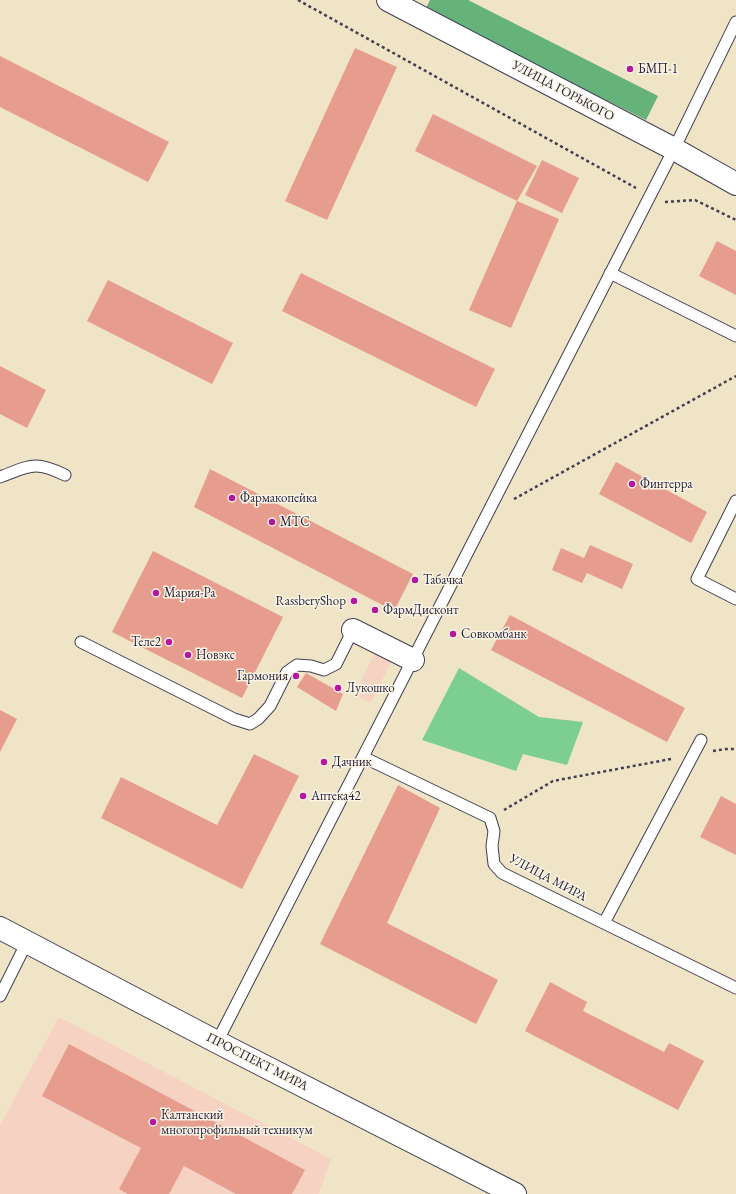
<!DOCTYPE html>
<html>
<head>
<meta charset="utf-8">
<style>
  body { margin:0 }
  canvas { display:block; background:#efe4c5 }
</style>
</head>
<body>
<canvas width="736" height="1194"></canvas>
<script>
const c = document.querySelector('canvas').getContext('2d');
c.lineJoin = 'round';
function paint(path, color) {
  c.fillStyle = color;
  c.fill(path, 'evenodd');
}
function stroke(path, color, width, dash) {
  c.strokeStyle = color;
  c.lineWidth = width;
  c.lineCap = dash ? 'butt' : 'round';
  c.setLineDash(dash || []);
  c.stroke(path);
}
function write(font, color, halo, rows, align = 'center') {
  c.font = font + ' "EB Garamond",serif';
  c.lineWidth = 3;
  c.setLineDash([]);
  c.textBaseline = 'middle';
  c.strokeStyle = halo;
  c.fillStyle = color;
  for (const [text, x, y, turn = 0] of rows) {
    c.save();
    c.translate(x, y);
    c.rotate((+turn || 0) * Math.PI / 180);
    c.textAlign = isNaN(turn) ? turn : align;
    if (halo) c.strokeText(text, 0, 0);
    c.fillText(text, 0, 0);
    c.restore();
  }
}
paint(new Path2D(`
  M376,651L393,658L371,703L354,694Z
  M59,1017L331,1159L319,1194H0V1125Z`), '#f6d2c3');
paint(new Path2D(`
  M459,668L539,717L583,722L567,765L523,754L516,771L422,740Z`), '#7ccf91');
paint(new Path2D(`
  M430,0H468L658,96L646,120L425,10Z`), '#65b27b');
paint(new Path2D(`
  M355,48L397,67L327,220L285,201Z
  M0,56L169,142L148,182L0,107Z
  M433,114L537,166L517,201L415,151Z
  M542,160L579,178L562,213L525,195Z
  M517,201L559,219L511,328L469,310Z
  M717,241L736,251V295L699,276Z
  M301,273L495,369L476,407L282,311Z
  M108,280L233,343L212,384L87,321Z
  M0,366L46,390L27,428L0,414Z
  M616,462L707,512L691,543L599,494Z
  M210,469L413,574L394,611L194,507Z
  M590,545L633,564L622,589L587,573L582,583L552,570L561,548L584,558Z
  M153,551L283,617L242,698L112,632Z
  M510,615L685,708L667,742L491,650Z
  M306,673L343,694L336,711L297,687Z
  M0,710L17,719L0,752Z
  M254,754L299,776L242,889L101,818L121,777L217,825Z
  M398,785L440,808L387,923L498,980L476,1024L320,944Z
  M721,796L736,804V855L700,837Z
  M550,982L587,1002L583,1011L664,1052L669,1043L704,1061L678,1110L525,1031Z
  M69,1044L305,1170L292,1194H236L184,1166L169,1194H128L119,1189L141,1148L42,1096Z`), '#e79d8d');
const lane = new Path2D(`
  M610,273L736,336
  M0,477C30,466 34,460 65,475
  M736,501L697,579L736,599
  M81,642L234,719L250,724L258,719L270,706L287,672L297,665L311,666L324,670L336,664L353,630
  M363,757L490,818L494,831L492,846L494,864L502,873L736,988
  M604,923L701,740
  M0,996L27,942
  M217,1042L674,149L736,22`);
const street = new Path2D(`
  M388,0L674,149L736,184
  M353,630L413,660
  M0,928L217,1042L515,1194`);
stroke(lane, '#413f50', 13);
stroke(street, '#413f50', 24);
stroke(new Path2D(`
  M298,0L636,188
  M665,202L695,200L736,220
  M514,499L736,376
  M713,751L726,749H736
  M504,810L553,781L671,759`), '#413f50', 2.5, [3, 3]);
stroke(lane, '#fff', 11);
stroke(street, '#fff', 22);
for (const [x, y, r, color] of [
  [630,69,4,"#b5179e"],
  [632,484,4,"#b5179e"],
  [232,498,4,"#b5179e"],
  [272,522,4,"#b5179e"],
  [415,580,4,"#b5179e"],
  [156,593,4,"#b5179e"],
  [354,601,4,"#b5179e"],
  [375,610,4,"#b5179e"],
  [453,634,4,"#b5179e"],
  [169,642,4,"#b5179e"],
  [188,655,4,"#b5179e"],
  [296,676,4,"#b5179e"],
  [338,688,4,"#b5179e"],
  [324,762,4,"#b5179e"],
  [303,796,4,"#b5179e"],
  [153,1122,4,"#b5179e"]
]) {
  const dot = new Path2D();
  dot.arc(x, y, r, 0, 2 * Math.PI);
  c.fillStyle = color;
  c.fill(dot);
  stroke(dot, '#fcf5e5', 1.5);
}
write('13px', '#22223b', '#fcf5e5', [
  ["БМП-1",638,69],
  ["Финтерра",640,484],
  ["Фармакопейка",240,498],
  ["МТС",280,522],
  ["Табачка",423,580],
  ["Мария-Ра",164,593],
  ["RassberyShop",346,601,"right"],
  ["ФармДисконт",383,610],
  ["Совкомбанк",461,634],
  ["Теле2",161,642,"right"],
  ["Новэкс",196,655],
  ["Гармония",288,676,"right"],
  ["Лукошко",346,688],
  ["Дачник",332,762],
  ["Аптека42",311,796],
  ["Калтанский",161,1115],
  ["многопрофильный техникум",161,1130]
], 'left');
write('13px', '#22223b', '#fcf5e5', [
  ["УЛИЦА ГОРЬКОГО",563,91,28],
  ["УЛИЦА МИРА",548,878,28],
  ["ПРОСПЕКТ МИРА",257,1062,27]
]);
</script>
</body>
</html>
